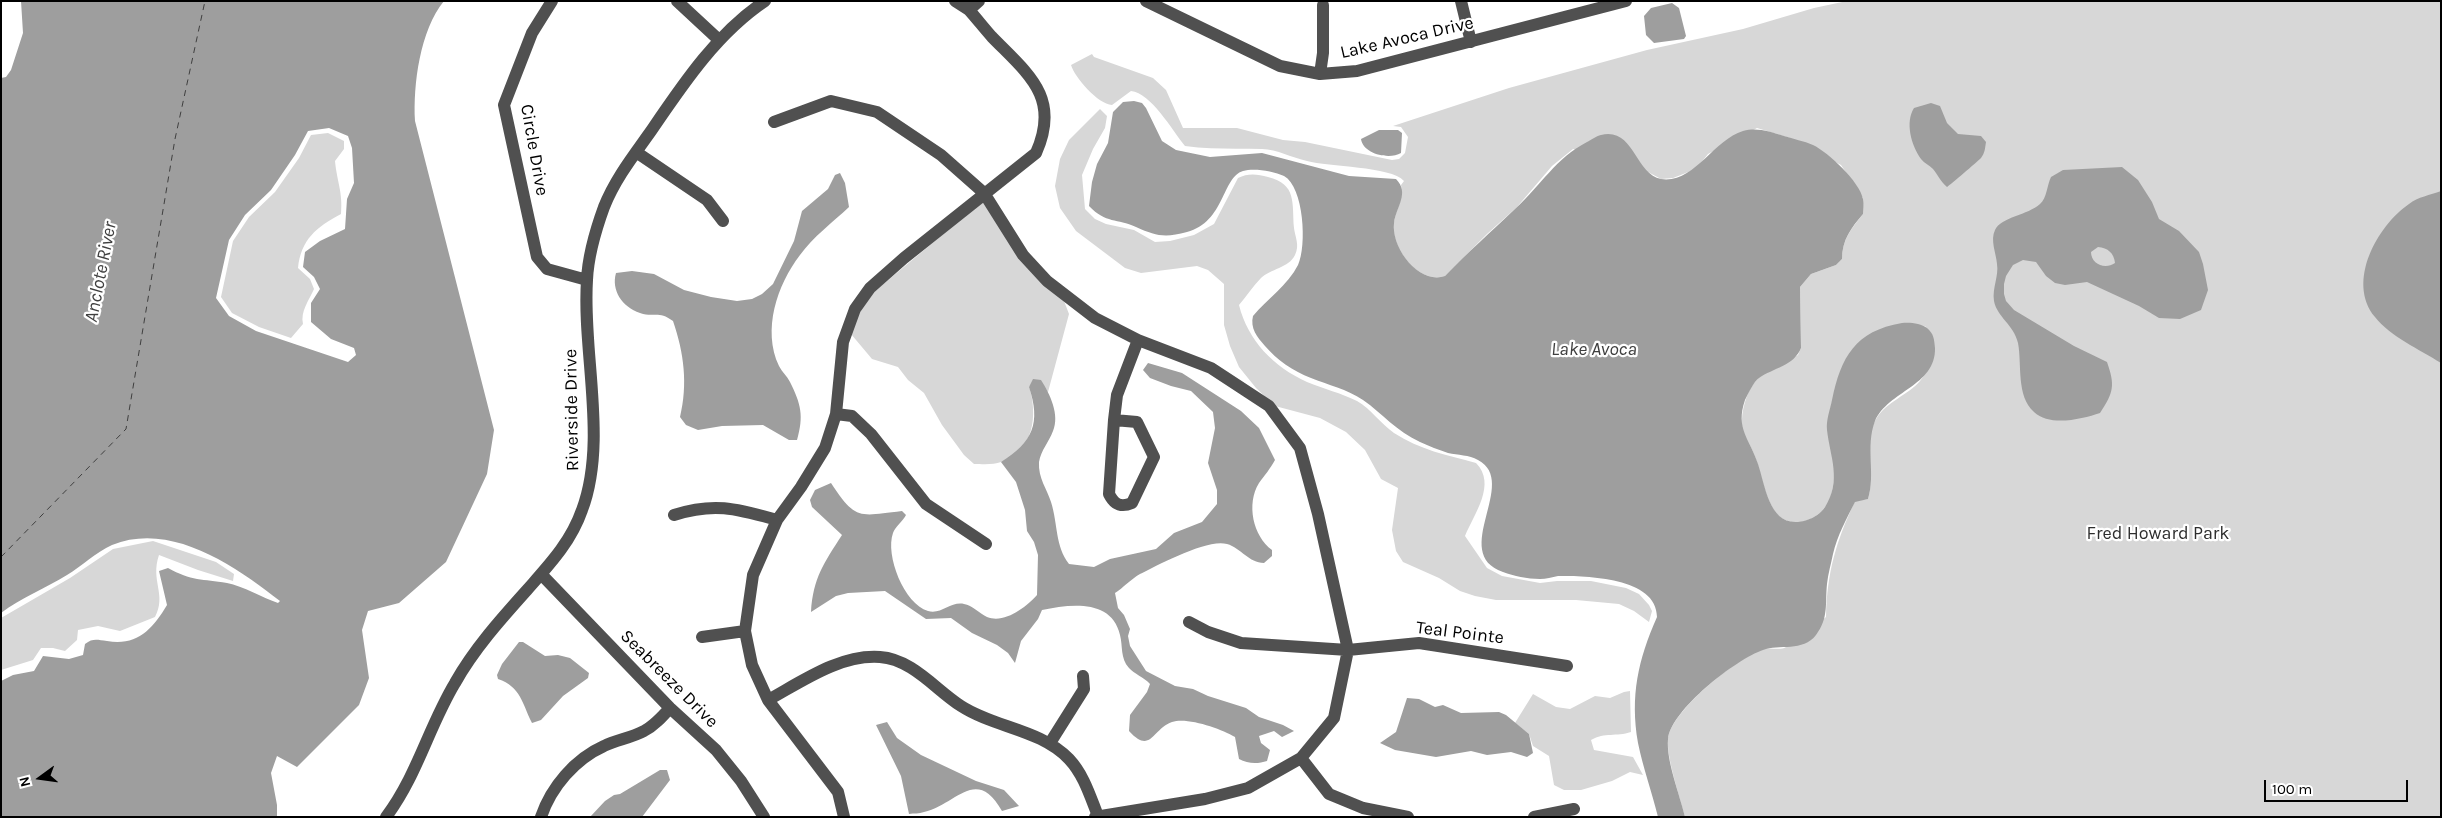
<!DOCTYPE html>
<html>
<head>
<meta charset="utf-8">
<style>
  body { margin:0 }
  #map { position:relative; width:2442px; height:818px; overflow:hidden; background:#fff; font-family:Karla,sans-serif }
  canvas { display:block }
  .frame { position:absolute; inset:0; border:2px solid #000; pointer-events:none }
  .north { position:absolute; left:15px; top:753px; width:50px; height:50px; -webkit-text-stroke:4px #fff; paint-order:stroke; rotate:256deg; font-size:14px; font-weight:700; line-height:20px; text-align:center; color:#000 }
  .north::after { content:''; display:block; margin:auto; width:18px; height:22px; background:#000; clip-path:polygon(50% 0,100% 100%,50% 72%,0 100%) }
  .scale { position:absolute; left:2264px; top:780px; width:144px; height:22px; box-sizing:border-box; border:2px solid #000; border-top:0; padding-left:6px; font-size:15px; line-height:18px; white-space:nowrap; color:#000; -webkit-text-stroke:4px #fff; paint-order:stroke }
</style>
</head>
<body>
<div id="map">
<canvas width="2442" height="818"></canvas>
<div class="frame"></div>
<div class="north">N</div>
<div class="scale">100 m</div>
</div>
<script>
const c = document.querySelector('canvas').getContext('2d');
c.lineJoin = 'round';
function paint(path, color) {
  c.fillStyle = color;
  c.fill(path, 'evenodd');
}
function stroke(path, color, width, dash) {
  c.strokeStyle = color;
  c.lineWidth = width;
  c.lineCap = dash ? 'butt' : 'round';
  c.setLineDash(dash || []);
  c.stroke(path);
}
function write(font, color, halo, rows, align = 'center') {
  c.font = font + ' Karla,sans-serif';
  c.lineWidth = 4.5;
  c.setLineDash([]);
  c.textBaseline = 'middle';
  c.strokeStyle = halo;
  c.fillStyle = color;
  for (const [text, x, y, turn = 0] of rows) {
    c.save();
    c.translate(x, y);
    c.rotate((+turn || 0) * Math.PI / 180);
    c.textAlign = isNaN(turn) ? turn : align;
    if (halo) c.strokeText(text, 0, 0);
    c.fillText(text, 0, 0);
    c.restore();
  }
}
paint(new Path2D(`
  M1847,1H2441V817H1685C1680,797 1666,757 1668,738C1672,711 1738,656 1764,649C1771,647 1780,651 1786,647C1800,639 1813,627 1826,617C1827,572 1836,542 1855,501L1868,499C1876,474 1863,443 1876,419C1887,401 1907,396 1920,381C1935,363 1941,344 1925,326L1832,402C1824,433 1841,465 1831,496C1827,507 1819,516 1808,520C1767,534 1765,480 1754,454C1751,445 1742,437 1742,427C1741,411 1746,393 1756,380C1761,374 1790,360 1798,355L1801,348L1800,287L1811,274L1836,265L1842,259C1842,240 1851,229 1863,214V198L1841,165L1790,138L1757,128L1708,154L1696,169L1673,178L1661,179L1648,172L1573,149L1552,166L1517,207L1487,234L1445,276C1419,285 1390,248 1394,222C1396,209 1404,199 1401,185L1404,181C1391,166 1328,167 1307,161C1292,158 1277,149 1262,149C1236,148 1211,150 1185,146C1172,130 1151,93 1131,91L1112,105C1098,104 1075,78 1071,65L1092,54L1094,57L1153,78L1166,90L1183,128H1237L1283,140L1305,142L1392,160L1399,159L1405,153L1408,137L1401,127L1393,126L1509,88L1647,50L1743,29L1814,8Z
  M1100,109L1107,116L1105,128L1093,149L1082,175L1085,209L1095,219L1106,224L1134,230L1155,242L1170,241L1194,235L1214,224L1238,178C1248,173 1257,174 1268,177C1297,184 1292,203 1294,228C1295,237 1300,245 1295,255C1289,268 1270,269 1261,278C1253,286 1246,297 1239,305C1248,341 1274,367 1307,382C1324,389 1341,393 1357,401C1371,409 1381,424 1394,433C1420,450 1447,455 1476,463C1497,484 1474,514 1465,536L1487,568L1502,576L1540,583L1557,581H1591L1626,588L1639,594L1649,605L1652,611L1649,622L1634,611L1619,604L1576,600H1496L1475,596L1460,591L1439,578L1403,562L1396,551L1392,530L1398,488L1381,479L1365,450L1346,432L1320,418L1275,406L1256,388L1239,367L1230,346L1224,325V284L1208,270L1197,266L1141,273L1125,268L1076,231L1060,208L1055,186L1060,159L1069,140Z
  M328,133L344,141V149L335,161C337,182 343,192 341,214C316,227 301,240 298,268L310,279L314,289C309,300 300,312 303,324L291,338L259,327L232,313L221,297L233,241L249,217L275,192L299,158L311,135Z
  M983,201L1064,301L1069,314L1048,392L1029,386C1038,415 1034,451 1001,462C994,465 982,464 974,464L964,455L942,425L924,393L908,380L898,367L872,359L851,334L860,311L875,291Z
  M153,541L216,562L234,574L233,581L198,570L159,555C150,581 167,594 155,617L120,631L98,626L78,630L77,640L65,651L53,648H41L33,660L1,670V618L70,578L113,549Z
  M1630,691L1631,732C1616,737 1605,732 1591,740L1594,750L1633,757L1643,775L1630,772L1612,781L1581,790H1564L1554,785L1549,756L1533,746L1529,734L1515,723L1533,694L1556,707L1570,709L1595,696L1610,698L1624,692Z`), '#d7d7d7');
paint(new Path2D(`
  M21,1H444C420,30 413,85 415,121L494,430L487,474L446,562L399,603L368,611L362,630L369,678L359,705L297,767L277,756L271,773L277,805V817H1V681L13,675L34,671L43,656L69,659L83,655L85,644C93,638 97,640 107,641C137,646 152,630 167,605L159,571L168,568C191,581 203,579 227,583C243,586 263,598 278,603L280,601C235,566 171,521 112,545C96,552 82,566 67,575C46,588 21,598 1,613V78L6,77L11,70L23,33ZM329,128L348,136L352,148L354,183L347,199L345,229L320,241L305,252L303,267L314,277L320,289L311,303V322L331,339L354,348L356,355L348,362L256,331L229,316L216,298L229,240L245,215L271,190L295,155L308,131Z
  M1672,3L1679,8L1686,36L1684,39L1654,43L1646,35L1644,16L1651,8Z
  M1134,101L1142,103L1146,108L1162,141L1176,150L1210,157L1262,153L1349,176L1396,179C1410,193 1396,207 1394,223C1391,248 1419,285 1445,276C1468,252 1492,231 1516,208C1541,185 1556,158 1587,142C1591,140 1596,136 1601,135C1634,127 1635,174 1661,179C1694,184 1713,140 1743,131C1758,127 1770,132 1784,136C1793,139 1804,141 1813,145C1828,152 1860,182 1863,199C1864,204 1863,210 1863,214C1851,228 1842,240 1842,259L1836,265L1811,274L1800,287L1801,348C1794,366 1773,368 1759,378C1754,381 1748,394 1745,400C1735,429 1750,439 1758,464C1766,488 1770,532 1807,520C1814,518 1821,513 1825,507C1842,480 1830,457 1827,430C1826,420 1830,410 1832,400C1841,357 1855,331 1902,323C1909,322 1921,323 1927,328C1934,334 1934,339 1935,348C1936,386 1888,391 1875,421C1865,447 1876,474 1868,499L1855,502C1847,518 1837,536 1833,554C1831,564 1828,574 1827,584C1825,603 1829,618 1816,635C1803,652 1779,644 1763,650C1736,659 1671,710 1668,739C1666,761 1680,795 1685,817H1658C1652,792 1643,768 1638,743C1630,696 1638,660 1657,617C1657,577 1586,576 1558,576C1552,577 1546,579 1540,579C1527,579 1514,576 1503,572C1449,553 1520,482 1478,460C1469,455 1458,455 1448,453C1439,450 1429,446 1420,442C1396,431 1383,414 1363,400C1347,389 1328,385 1311,378C1293,371 1277,360 1265,346C1257,337 1250,328 1253,316C1267,299 1288,285 1298,265C1307,246 1304,187 1284,176C1273,171 1254,168 1243,171C1222,177 1225,222 1187,232C1165,238 1156,236 1136,227C1117,218 1106,224 1089,206L1092,182L1097,164L1108,143L1113,112L1123,102Z
  M1931,103L1940,106L1947,123L1958,134L1981,136L1986,142C1985,148 1985,153 1981,158C1977,162 1950,185 1947,187C1940,181 1938,175 1933,169C1929,165 1924,163 1921,159C1911,145 1905,122 1914,108Z
  M1379,130H1398L1402,133L1401,153C1389,160 1363,154 1361,139Z
  M2122,167L2138,180L2152,202L2159,219L2179,231L2199,252L2203,264L2208,290L2201,310L2180,319L2159,318L2139,306L2087,282L2065,285L2055,283L2046,276L2036,262L2023,260L2013,265L2006,276L2004,284V294L2006,301L2014,310L2074,346L2107,362C2115,385 2114,392 2100,413C2082,419 2050,427 2034,412C2016,396 2022,364 2018,343C2014,325 1997,317 1994,301C1992,288 1999,276 1997,264C1996,253 1990,240 1995,230C2001,217 2028,215 2040,204C2047,198 2047,185 2051,177L2063,170ZM2098,247C2108,248 2114,253 2115,263C2105,270 2091,264 2091,252Z
  M840,173L845,183L849,207C833,222 813,237 800,255C777,285 762,330 779,366C782,372 787,376 790,382C801,404 804,416 797,440H789L763,425L722,426L698,430L686,425L680,417C688,384 684,353 673,321C658,310 654,318 640,313C622,307 611,290 616,273L632,271L654,274L684,290L711,297L737,301L752,299L762,294L773,284L794,241L802,211L828,189L835,175Z
  M2441,191V363C2419,349 2391,337 2375,317C2346,282 2377,226 2409,204C2418,197 2430,195 2441,191Z
  M1148,363L1182,373L1241,411L1259,428L1275,460C1270,469 1265,475 1259,483C1246,504 1253,536 1272,550V556L1264,563C1249,563 1241,548 1227,544C1208,538 1158,565 1140,574C1131,579 1123,588 1115,593L1118,608L1124,615L1130,629L1128,636L1130,646L1146,671L1175,686L1193,689L1208,696L1246,708L1259,717L1283,725L1294,731L1282,737L1274,731L1259,736L1261,743L1270,750L1267,761C1258,764 1248,764 1239,759L1235,737C1221,729 1188,717 1172,722C1152,729 1151,755 1129,731L1130,715L1147,692L1150,684C1144,677 1134,674 1129,668C1120,658 1123,646 1120,635C1112,599 1071,604 1042,610L1038,619L1021,641L1015,663L1008,653L997,645L972,633L951,618L926,619L885,591L848,593L836,596L811,612C813,578 824,563 842,535L812,507L810,500L815,490L831,483C856,521 859,516 902,511L906,515C903,521 895,527 893,533C885,555 904,604 928,611C941,615 951,601 964,604C972,605 980,614 987,617C1005,624 1026,607 1037,595L1038,555L1034,542L1027,531L1025,510L1016,482L1001,462C1033,442 1041,423 1029,387L1033,379L1041,380C1050,394 1060,415 1053,431C1049,442 1041,450 1039,462C1038,478 1047,489 1051,502C1058,524 1055,546 1069,564L1094,567L1110,559L1156,549L1174,533L1202,522L1217,504V490L1208,463L1215,428L1213,412L1191,391L1171,386L1150,378L1143,370Z
  M519,642H523L545,656L558,655L570,658L589,673L588,678L563,696L541,720L532,723C522,703 521,687 498,679L497,675L502,664Z
  M1407,698L1419,699L1435,707L1443,705L1461,713L1499,712L1506,715L1529,734L1533,753L1527,757L1511,752L1487,755L1471,751L1436,757L1395,750L1380,743L1396,732Z
  M887,722L897,738L921,755L976,781L1004,790L1019,806L1002,811C976,765 956,805 924,812C919,814 914,813 909,814L901,776L876,725Z
  M660,770H667L670,780L642,817H590L605,801L614,795L620,794Z`), '#9e9e9e');
stroke(new Path2D(`
  M1,557L126,429L175,139L205,1`), '#3f3f3f', 1, [6, 5]);
stroke(new Path2D(`
  M552,1L532,33L504,105L537,257L547,269L587,280
  M677,1L719,40
  M955,1L969,10V2
  M1146,1L1280,66L1320,74L1357,71L1626,1
  M1461,1L1471,42
  M1320,74L1323,53V5
  M774,122L831,101L877,112L941,155L984,193L1023,255L1047,281L1095,318L1138,340L1211,368L1269,406L1300,448L1318,514L1348,650L1334,718L1301,758L1248,788L1205,799L1095,817
  M636,152L707,200L723,221
  M836,414L852,416L871,434L926,504L986,544
  M1114,420L1137,422L1154,457L1132,503C1120,508 1114,504 1109,494Z
  M1114,420L1117,395L1138,340
  M674,515C715,502 737,509 777,520
  M541,574L670,708L716,750L741,781L764,817
  M1189,622L1208,632L1241,643L1348,650L1419,643L1567,666
  M702,637L745,631
  M768,700C801,682 840,654 880,657C912,659 936,690 961,706C995,728 1040,729 1069,759C1084,775 1090,796 1098,816
  M1050,743L1084,689L1083,676
  M1301,758L1329,794L1363,808L1408,817
  M386,817C417,776 429,726 455,683C474,649 501,619 527,590C549,565 571,542 582,510C608,441 582,352 587,280C588,257 596,229 604,207C615,179 634,155 651,131C683,84 717,33 765,1
  M541,817C551,787 575,759 604,746C616,740 631,738 644,731C654,726 662,717 670,708
  M844,817L838,792L768,700L752,665L745,631L753,575L777,520L801,487L825,448L836,414L843,342L855,309L870,288L904,258L1036,153C1061,97 1028,74 992,37C984,28 977,19 969,10L979,1
  M1534,817L1574,809`), '#505050', 12);
write('18px', '#000', '#fff', [
  ["Lake Avoca Drive",1407,38,-13],
  ["Circle Drive",534,150,80],
  ["Riverside Drive",572,410,-91],
  ["Teal Pointe",1460,633,7],
  ["Seabreeze Drive",669,679,45]
]);
write('18px', '#2e2e2e', '#fff', [
  ["Fred Howard Park",2158,534]
]);
write('italic 19px', '#3f3f3f', '#fff', [
  ["Anclote River",101,272,-79],
  ["Lake Avoca",1594,350]
]);
</script>
</body>
</html>
